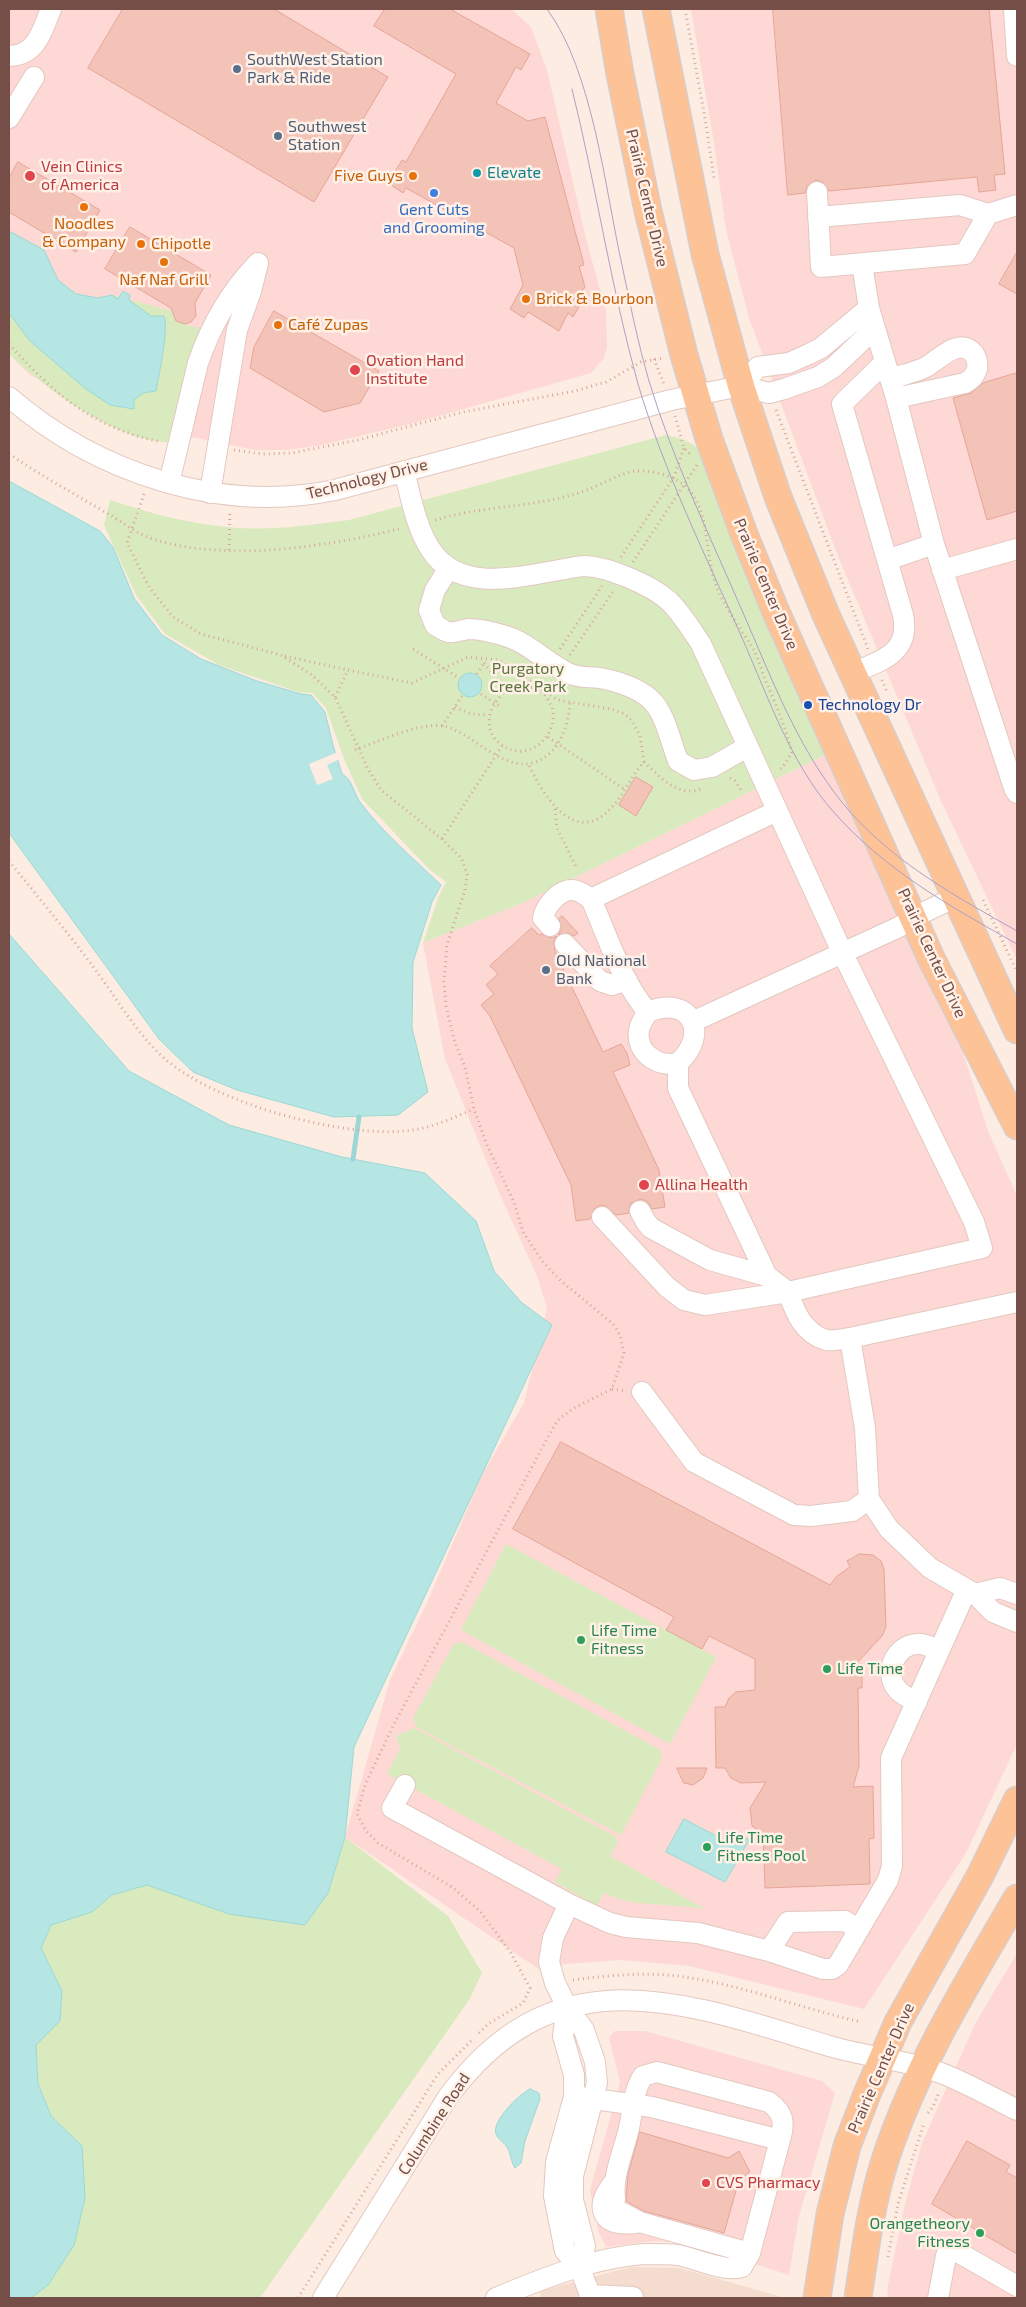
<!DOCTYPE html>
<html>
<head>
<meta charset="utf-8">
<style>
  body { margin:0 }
  #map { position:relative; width:1026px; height:2307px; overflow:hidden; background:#fdece1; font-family:"Exo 2",sans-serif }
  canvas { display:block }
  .frame { position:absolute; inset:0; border:10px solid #744e47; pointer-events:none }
</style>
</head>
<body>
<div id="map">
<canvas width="1026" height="2307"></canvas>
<div class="frame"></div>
</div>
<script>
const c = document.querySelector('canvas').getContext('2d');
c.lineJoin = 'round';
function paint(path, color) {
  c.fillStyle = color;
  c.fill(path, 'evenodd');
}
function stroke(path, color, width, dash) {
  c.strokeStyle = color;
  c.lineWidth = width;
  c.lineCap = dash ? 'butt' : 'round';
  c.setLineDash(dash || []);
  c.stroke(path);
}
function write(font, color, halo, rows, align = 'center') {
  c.font = font + ' "Exo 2",sans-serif';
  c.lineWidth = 5;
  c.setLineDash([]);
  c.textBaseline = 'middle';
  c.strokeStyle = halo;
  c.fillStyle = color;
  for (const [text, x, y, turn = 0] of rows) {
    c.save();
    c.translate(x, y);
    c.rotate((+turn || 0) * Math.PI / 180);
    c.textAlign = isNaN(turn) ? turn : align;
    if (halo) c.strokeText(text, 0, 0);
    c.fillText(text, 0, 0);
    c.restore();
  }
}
paint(new Path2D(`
  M631,2267L679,2268L786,2298H542L539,2291Z`), '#f4dccf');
paint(new Path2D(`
  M9,9H511L531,27L547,70L586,239L599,286L606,305L607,348L604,358L591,373L414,423L317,446L286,450H255L182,435L31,376L9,354Z
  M691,9H1017V960L941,801L838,556L749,318L726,230L713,137Z
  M829,753L959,1040L988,1131L1017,1196V1744L966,1853L864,2009L689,1966L620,1960L566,1964L540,1970L345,1837L390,1680L426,1605L482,1475L524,1403L547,1308L537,1276L501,1197L445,1059L423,943L527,901Z
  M1017,1953V2298H887L888,2285L905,2204L922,2143L975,2024Z
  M615,2031H645L822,2081L835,2093L799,2216L789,2275L688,2243L654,2241L606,2247L599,2233L590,2190L620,2082L609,2037Z`), '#fed8d4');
paint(new Path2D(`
  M9,231L44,250L58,280L76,294L98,298L112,295L172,311C175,326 198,327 211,330L180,444C168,442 157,442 145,439C98,427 44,387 9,354Z
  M666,435C681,438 690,441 701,451L829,753L527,901L423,943L438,898L446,882L429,869L362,799L344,759L326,708L312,693L298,692L219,665L165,634L136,595L104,525L110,500C151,514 195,525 238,528C275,530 312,525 349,520Z
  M506,1544L716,1657L670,1744L461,1630Z
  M462,1642L659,1749L662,1758L621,1835L416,1727L413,1718L454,1644Z
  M414,1728L615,1836L618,1842L610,1856L705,1909C671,1903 635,1908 604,1893L597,1906L555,1882L562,1869L387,1774L400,1749L396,1736Z
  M345,1837L448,1916L482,1973L469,2000L260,2298H31L48,2285L82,2146L51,2116L38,2084L36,2045L60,2021L62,1991L41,1948L51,1925L92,1912L112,1895L147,1884L229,1914L328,1893Z`), '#daeabf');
const water = new Path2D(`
  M9,231L44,250L58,280L76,294L98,298L112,295L118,299L123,291L130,295L129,300L151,316H164C169,329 159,375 156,391L143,393L134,400V409L110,405L86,389L30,341L9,313Z
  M9,481L100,531L113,547L134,598L162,635L201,659L257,681L301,694L311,695L325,712L333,745L342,774C353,780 353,792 360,802C383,833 413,858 441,885L432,902L413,962L412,1028L428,1092L398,1115L334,1117L237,1090L193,1072L159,1039L9,833Z
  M458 685a12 12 0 1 1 24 0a12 12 0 1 1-24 0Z
  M9,934L129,1071L229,1125L342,1157L425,1173L476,1221L494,1271L521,1302L552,1325L354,1747L345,1837L328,1893L305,1925L229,1914L147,1885L112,1895L92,1912L51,1925L41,1948L62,1991L60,2021L36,2045L38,2084L51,2116L82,2146L85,2198L74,2245L48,2285L31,2298H9Z
  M684,1819L728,1842L734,1832L749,1840L725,1882L666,1852Z
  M530,2089L539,2093L540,2099L525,2141L521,2163L515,2168C511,2162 511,2155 508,2149C506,2143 498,2140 496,2134C491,2122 519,2094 530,2089Z`);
paint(water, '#b5e6e3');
stroke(water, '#9bd8d5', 1);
paint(new Path2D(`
  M338,752L340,759L327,765L333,779L317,785L309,764Z`), '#fdece1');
stroke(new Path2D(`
  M353,1159L359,1117`), '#9bd8d5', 5);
const building = new Path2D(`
  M123,9H274L388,77L314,202L88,68Z
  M385,9H450L530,54L521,70L516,67L496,103L528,121L545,117L584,265L579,266L585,287L579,295L584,298L573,317L568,313L559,331L528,312L524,318L510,309L523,285L514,248L406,188L403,193L388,183L402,160L406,162L456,74L374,26Z
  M773,9H989L1005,174L994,175L996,190L979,192L977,177L829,191L823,182L816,180L807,186L805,193L788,195Z
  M18,162L100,210L76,252L9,212V178Z
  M130,227L211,275L195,303L196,316L191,322L185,324L176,321L171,308L105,269Z
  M1017,252V294L999,284Z
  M274,311L379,371L360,403L324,412L250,368L254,347Z
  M1017,373V511L987,520L953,398L971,393L983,383Z
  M636,777L653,787L636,816L619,805Z
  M562,916L578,933L574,936L568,933L558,935L561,929L559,919Z
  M532,928L539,935L541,934L552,938L557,936L554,941L555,952L603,1052L621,1044L627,1053L630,1065L613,1072L659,1170L665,1207L652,1209L647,1201L640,1199L630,1204L629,1213L616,1215L606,1206L600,1205L594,1209L590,1219L576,1221L571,1185L490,1016L481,1005L494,994L486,985L498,974L490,966Z
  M561,1442L830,1585L837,1576L850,1567L847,1561L859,1554L873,1555L881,1561L884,1569L886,1627L882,1636L856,1664H862V1688H858L859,1766L853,1787L873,1786L874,1838L869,1839L870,1884L765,1888L763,1833L752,1826L750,1808L766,1782L741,1783L731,1778L725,1768H716L715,1707H725L729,1698L736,1692L755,1690V1659L709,1636L702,1649L666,1630L674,1617L513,1529Z
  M677,1768H707L703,1778L693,1785L684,1783Z
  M640,2132L728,2158L739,2151L750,2172L739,2180L724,2233L644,2211L626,2201L628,2175Z
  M967,2141L1010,2165L1006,2172L1017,2178V2254L932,2204Z`);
paint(building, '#f3c3b8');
stroke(building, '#e6a598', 1);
const minor = new Path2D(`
  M1014,9L1017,56
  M9,56C37,55 42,31 51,9
  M9,118L34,77
  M817,192L821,267L965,254L988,214
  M818,217L960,205L988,214L1017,205
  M862,264L869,308L896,398L934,544L1014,788L1017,793
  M890,379C901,375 913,373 924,368C937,362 959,335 974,354C977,359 978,364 977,369C975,376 971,380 965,383L896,398
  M741,386L758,367L789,363L809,354L821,348L869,308
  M9,397C97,473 220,514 335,490L671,400L741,386L769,393L784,389L818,377L834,367L874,329
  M404,471C411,497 416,528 431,550C459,593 518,577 559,570C567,569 577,566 585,566C609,567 651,585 669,601C682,614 691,629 701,644L843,954L974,1222L982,1248L788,1292L767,1276L678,1088V1063C658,1068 635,1052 639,1030C640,1023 645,1017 648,1012C622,983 607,935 591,899L777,811
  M169,483L198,363C211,325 230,292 258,263
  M210,493L237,330L251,291L258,263
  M887,560L934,544
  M449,568L435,590L429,610L435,625C439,627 445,632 449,632C455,633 462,630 468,629C478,629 492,632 502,635C527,641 545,662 568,673C580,679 592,676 605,679C662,692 661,712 678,761L694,770L712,767L747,747
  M942,570L1017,549
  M852,673C881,661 911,653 903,615L842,404L885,362
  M550,926L543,918C546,904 562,886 577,891C582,892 587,897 591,899
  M565,944L600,981L612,985L627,980
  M648,1012C690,994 711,1033 678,1063
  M692,1022L899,927L914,917L956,897
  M640,1211L646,1222L651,1228L710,1260L767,1276
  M602,1217L667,1287L684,1300L705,1305L788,1292C795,1312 803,1333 826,1340C833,1341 843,1339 850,1338L1017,1302
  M850,1338L865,1428L869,1499L889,1529L930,1568L975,1594L993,1612L1017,1622
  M642,1392L694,1462L794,1515L811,1516L852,1511L869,1499
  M975,1594L1000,1588L1017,1594
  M917,1702C910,1698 901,1695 897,1689C883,1672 896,1645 917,1644C925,1643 932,1648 939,1651
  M405,1785L392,1808L569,1904
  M769,1951L788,1922L845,1921L858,1929
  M567,2007L563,2036L574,2075V2097L556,2162L554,2196L565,2251L580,2268L590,2295L589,2298
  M579,2097L652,2107L780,2140
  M615,2181C594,2206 599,2227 636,2223
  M621,2212L640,2222L750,2253
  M580,2268L585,2246L573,2200V2176L597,2083L595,2062L584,2030L567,2007L555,1983L549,1962L553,1938L569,1904L610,1923L626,1927L698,1933L769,1951L823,1969H832L838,1965L888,1880L892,1866L891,1758L967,1589
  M590,2295L633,2297
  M323,2298L448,2097C555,1951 684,2002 829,2046C867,2057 908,2060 946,2075C970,2085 994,2098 1017,2110
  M496,2298C541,2279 598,2256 647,2254C658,2254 668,2254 678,2255C695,2258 727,2273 742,2267L750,2253L780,2140C785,2123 784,2113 769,2102L657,2072L643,2076C633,2091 633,2110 629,2128C624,2151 612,2175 615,2199
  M938,2298L946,2256L956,2251L1017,2286`);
const major = new Path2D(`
  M609,9L620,74L648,211L684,355L709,439L744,534L776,612L931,958L1017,1126
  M656,9L705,254L741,386L778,497L826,615L1017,1030
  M817,2298L830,2214L847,2146L867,2094L898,2022L980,1876L1017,1800
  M858,2298C865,2251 871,2203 886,2157C918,2062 967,1984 1017,1898`);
stroke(minor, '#e3c8c0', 22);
stroke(major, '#d8cdcb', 29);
stroke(new Path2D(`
  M685,9L705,118L714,178
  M9,344C54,394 93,428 161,442
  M654,359L664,384
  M776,410L868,649
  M675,416L684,448L692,456
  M234,450L263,454L292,453L358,440L463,412L575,391L606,382L641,362L663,358
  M9,454C42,476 76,495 110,515C122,522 136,533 150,538C224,563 328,547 402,528
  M144,494L127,543L149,587L173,617L201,634L281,655L312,675L335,697L368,769L381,790L442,839L462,859L467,875L465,890L447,945L444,982L446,1006L455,1043L465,1067L474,1109L487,1145L514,1202L523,1232L542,1261L561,1281L613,1324L620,1335L624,1353L612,1389L572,1409L558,1420L548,1437L393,1726L365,1785L357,1814L366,1831L378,1843L452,1887L480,1911L511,1953L530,1988L523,2003L488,2024L476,2036
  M435,520C484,505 538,508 587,490C604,484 625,469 644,471C664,473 684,479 695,498C710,524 705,562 719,593C728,612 741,629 752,647C758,657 761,669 765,679C775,703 786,727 792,753L782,768L779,770
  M229,550L230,510
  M621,557L674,477L684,448
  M633,562L697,465
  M413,649L459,678
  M560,649L602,586
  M570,655L614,590
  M285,656L348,670
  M484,663L505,691
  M477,674L485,662
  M882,680L887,692
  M537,687C528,688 515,687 506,691C503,692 501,696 498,699C486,713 485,734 502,745C526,763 556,739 553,712C552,705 546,697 543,691
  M540,689L550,681
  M481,694L501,707
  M335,697L348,670L412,683L468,657L498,660L558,700L611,709L625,714L632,721L640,736L644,762C631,776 625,793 613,806C576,850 542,794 528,763
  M455,707L471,714L488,715
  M442,726L462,696
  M548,737L624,789
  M355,750C377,742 420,722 443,726C478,733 514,789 552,751C564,738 569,720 570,702
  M644,762C660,777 679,799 703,788
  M730,778L735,781L742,791
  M555,809L557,828L577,869
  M442,839L502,746
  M9,861C37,896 67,931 94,968C116,997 136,1033 164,1058C214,1103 345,1140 413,1130C434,1127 455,1117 474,1109
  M983,900L1017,972
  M612,1389L626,1391
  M573,1980C612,1975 651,1971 691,1978C748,1987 804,2009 861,2022
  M928,2113L933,2107L939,2092
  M888,2257L898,2204L924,2123
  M298,2298L438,2074L471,2041`), '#d7a69b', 3, [1, 4]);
stroke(minor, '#fff', 20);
stroke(major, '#fec297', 26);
stroke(new Path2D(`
  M547,9C593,71 605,189 622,265C630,304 638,343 649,381C673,461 711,538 744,615C774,684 801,756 851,813C898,865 957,897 1017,931
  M572,89C596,186 611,287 638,384C664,472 706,556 743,640C768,697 790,761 831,809C884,870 948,905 1017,944`), '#aca0c6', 1);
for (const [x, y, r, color] of [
  [237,69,5,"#5c6f8a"],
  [278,136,5,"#5c6f8a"],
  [477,173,5,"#0f9aa8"],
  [30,176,6,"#e0444e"],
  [413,176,5,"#e8710a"],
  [434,193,5,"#3f7fe0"],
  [84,207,5,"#e8710a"],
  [141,244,5,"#e8710a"],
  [164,262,5,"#e8710a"],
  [526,299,5,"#e8710a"],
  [278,325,5,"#e8710a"],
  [355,370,6,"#e0444e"],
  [808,705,5,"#1a4fb4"],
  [546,970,5,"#5c6f8a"],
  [644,1185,6,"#e0444e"],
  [581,1640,5,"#2e9e5b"],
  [827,1669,5,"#2e9e5b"],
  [707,1847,5,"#2e9e5b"],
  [706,2183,5,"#e0444e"],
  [980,2233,5,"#2e9e5b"]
]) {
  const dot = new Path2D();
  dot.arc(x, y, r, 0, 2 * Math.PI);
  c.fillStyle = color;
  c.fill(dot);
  stroke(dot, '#fff1e7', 2);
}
write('16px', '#4e5e75', '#fff1e7', [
  ["SouthWest Station",247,60],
  ["Park & Ride",247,78],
  ["Southwest",288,127],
  ["Station",288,145],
  ["Old National",556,961],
  ["Bank",556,979]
], 'left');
write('16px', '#be3a42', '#fff1e7', [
  ["Vein Clinics",41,167],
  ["of America",41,185],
  ["Ovation Hand",366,361],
  ["Institute",366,379],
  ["Allina Health",655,1185],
  ["CVS Pharmacy",716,2183]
], 'left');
write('16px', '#0d838f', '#fff1e7', [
  ["Elevate",487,173]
], 'left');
write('16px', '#c56008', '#fff1e7', [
  ["Five Guys",403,176,"right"],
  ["Noodles",84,224,"center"],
  ["& Company",84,242,"center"],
  ["Chipotle",151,244],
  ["Naf Naf Grill",164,280,"center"],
  ["Brick & Bourbon",536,299],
  ["Café Zupas",288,325]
], 'left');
write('16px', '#744e47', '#fff1e7', [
  ["Prairie Center Drive",647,198,77],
  ["Technology Drive",367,479,-14],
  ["Prairie Center Drive",766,584,67],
  ["Prairie Center Drive",932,953,65],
  ["Prairie Center Drive",881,2068,-66],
  ["Columbine Road",434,2124,-57]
]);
write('16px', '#366cbe', '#fff1e7', [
  ["Gent Cuts",434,210],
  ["and Grooming",434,228]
]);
write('16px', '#59743c', '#fff1e7', [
  ["Purgatory",528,669],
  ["Creek Park",528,687]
]);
write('16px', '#164399', '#fff1e7', [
  ["Technology Dr",818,705]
], 'left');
write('16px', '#27864d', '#fff1e7', [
  ["Life Time",591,1631],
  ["Fitness",591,1649],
  ["Life Time",837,1669],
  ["Life Time",717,1838],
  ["Fitness Pool",717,1856],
  ["Orangetheory",970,2224,"right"],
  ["Fitness",970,2242,"right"]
], 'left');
</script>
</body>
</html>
